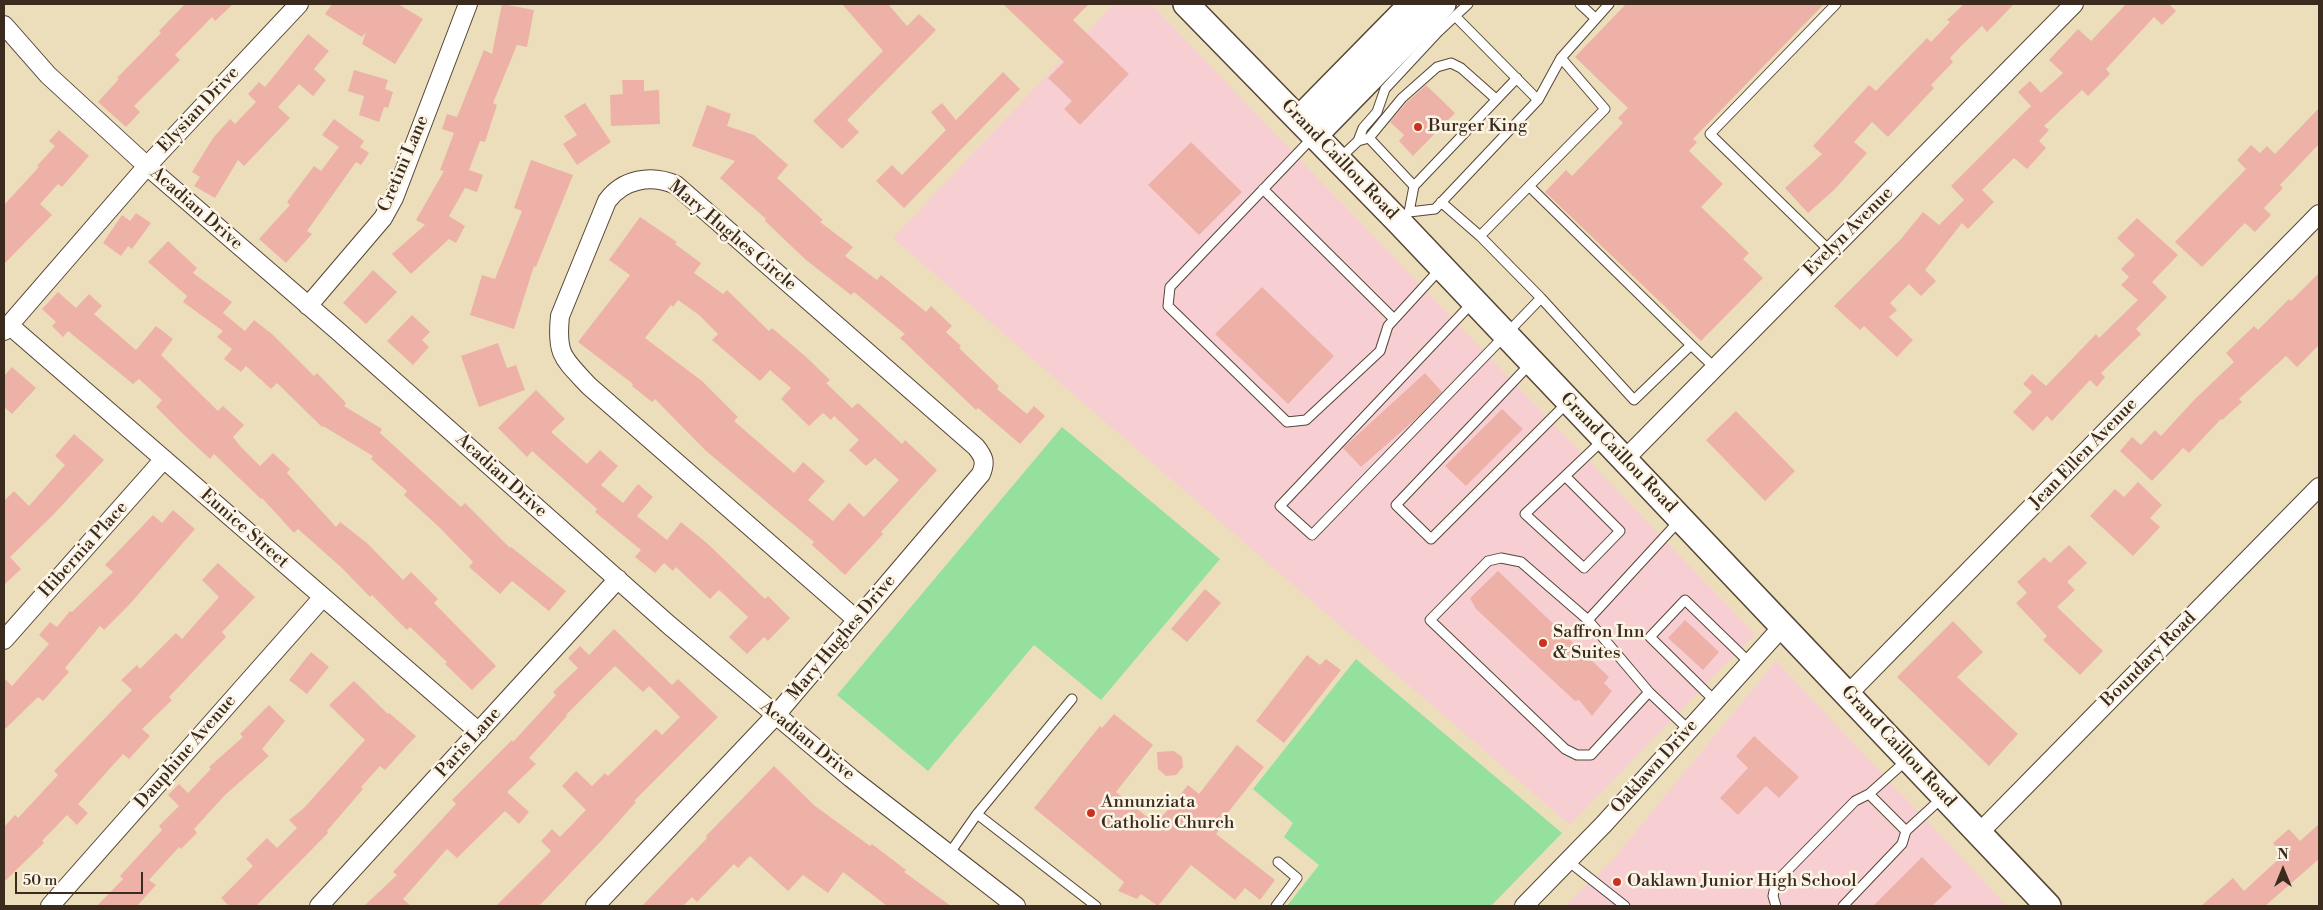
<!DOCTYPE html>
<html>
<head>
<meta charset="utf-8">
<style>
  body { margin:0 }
  #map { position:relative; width:2323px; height:910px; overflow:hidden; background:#ecdeba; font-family:"Libre Bodoni",serif }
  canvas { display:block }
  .frame { position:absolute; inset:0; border:5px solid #3b2a1e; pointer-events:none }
  .north { position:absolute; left:2258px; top:845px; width:50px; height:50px; -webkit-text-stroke:4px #fcf5e5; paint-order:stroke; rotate:0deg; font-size:14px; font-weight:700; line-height:20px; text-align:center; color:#3b2a1e }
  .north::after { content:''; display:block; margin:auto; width:18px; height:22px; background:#3b2a1e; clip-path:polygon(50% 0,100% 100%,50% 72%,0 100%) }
  .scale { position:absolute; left:15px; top:872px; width:128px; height:22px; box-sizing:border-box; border:2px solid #3b2a1e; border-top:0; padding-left:6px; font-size:15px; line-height:18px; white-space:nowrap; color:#3b2a1e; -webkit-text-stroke:4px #fcf5e5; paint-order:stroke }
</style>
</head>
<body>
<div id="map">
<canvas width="2323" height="910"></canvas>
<div class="frame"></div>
<div class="north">N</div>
<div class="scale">50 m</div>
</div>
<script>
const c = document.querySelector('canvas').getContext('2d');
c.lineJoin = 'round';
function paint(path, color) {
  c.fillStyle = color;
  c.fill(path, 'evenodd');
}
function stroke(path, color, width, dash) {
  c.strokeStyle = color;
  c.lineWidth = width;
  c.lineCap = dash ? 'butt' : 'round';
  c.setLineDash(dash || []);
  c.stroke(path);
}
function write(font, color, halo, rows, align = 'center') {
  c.font = font + ' "Libre Bodoni",serif';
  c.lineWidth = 5;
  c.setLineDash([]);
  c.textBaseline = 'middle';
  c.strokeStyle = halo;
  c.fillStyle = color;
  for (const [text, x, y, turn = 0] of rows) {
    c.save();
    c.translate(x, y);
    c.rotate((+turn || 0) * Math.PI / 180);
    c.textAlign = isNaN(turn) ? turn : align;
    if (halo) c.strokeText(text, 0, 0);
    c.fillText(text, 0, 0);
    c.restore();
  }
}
paint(new Path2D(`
  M1114,4H1151L1755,634L1570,825L893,238Z
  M1776,661L2007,906H1565L1614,858Z`), '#f7cfd3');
paint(new Path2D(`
  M1062,427L1220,559L1101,700L1034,645L928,771L837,695Z
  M1356,659L1562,833L1491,906H1287L1319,865L1284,837L1293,823L1253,789Z`), '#95e09c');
paint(new Path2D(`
  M185,4H233L215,21L212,17L175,55L180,60L134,106L140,112L126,127L98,102L119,79L117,78L161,33L159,31Z
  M332,4H398L423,19L395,64L362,44L366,32L362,37L325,14Z
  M502,4L534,10L527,47L517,45L493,103L497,105L485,142L480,141L469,170L483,175L477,192L465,188L449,216L465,226L456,243L449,239L411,274L392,254L425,225L416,220L444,171L440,170L454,133L442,129L447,114L457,117L484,50L492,54Z
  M842,4H888L907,26L919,14L936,30L847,120L859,132L842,149L813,121L883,51Z
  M1003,4H1089L1073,20L1129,74L1080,125L1064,109L1072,101L1048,78L1064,62Z
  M1626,4H1824L1693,139L1697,142L1689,151L1723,184L1701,207L1749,253L1743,259L1763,278L1701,341L1545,192L1566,170L1572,176L1623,123L1618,118L1628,108L1575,57Z
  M1964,4H2014L1987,32L1982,26L1961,46L1950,58L1953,62L1931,85L1934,88L1888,137L1872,122L1854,142L1867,153L1835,189L1808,213L1785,188L1822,154L1813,146L1869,85L1876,91L1927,38L1931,42L1950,22L1947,20Z
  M2126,4H2169L2176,11L2162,25L2154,17L2106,69L2110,74L2088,96L2082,90L2044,126L2049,130L2039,141L2046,148L2027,169L2014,158L1982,190L1994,202L1968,229L1962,223L1925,270L1936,281L1921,296L1909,284L1890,303L1897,310L1889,317L1913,340L1897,357L1864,326L1860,330L1834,306L1901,239L1923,212L1939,225L1964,200L1951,186L2031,106L2018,92L2030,81L2041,93L2063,73L2049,60L2078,29L2091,41Z
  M308,34L329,51L314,69L326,80L313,96L299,84L278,107L290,118L244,166L238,160L215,198L194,186L200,177L192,172L213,138L230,119L235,124L256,102L248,94L259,82L265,87Z
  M354,70L388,80L385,89L393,92L388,108L384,107L379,122L359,115L364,96L348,91Z
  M1003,72L1020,89L904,208L876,181L892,165L902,175L946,130L931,112L942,103L956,120Z
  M622,80H644V91L659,90L660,124L611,126L610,95L623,94Z
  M1426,85L1455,113L1413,156L1399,141L1404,135L1390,122L1407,102Z
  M585,103L611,142L577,165L563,144L577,135L564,116Z
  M707,105L731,114L727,126L754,135L788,165L777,178L823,220L820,222L853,247L845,256L877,280L881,275L926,312L931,306L952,326L946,332L961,346L959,348L999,386L997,389L1027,414L1034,406L1045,416L1020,444L978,408L976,410L900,338L905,334L854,292L851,295L806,260L765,221L766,219L720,178L735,161L692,146Z
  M2319,108V144L2280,185L2283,188L2264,208L2271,215L2255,232L2245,223L2202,267L2175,242L2246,169L2237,160L2251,145L2260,153L2267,146L2275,154Z
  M334,119L364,141L360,147L369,153L361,165L356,162L307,231L312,234L286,263L259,239L290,205L287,202L314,166L321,171L339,147L322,135Z
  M59,130L89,156L62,187L58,184L40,204L52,215L4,264V205L39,167L37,166L55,146L49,141Z
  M1191,142L1242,192L1199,235L1148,185Z
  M531,160L573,175L536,267L534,266L514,329L470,315L482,275L495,279L522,211L514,208Z
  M136,213L151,223L132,249L128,246L121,256L103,243L122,215L130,221Z
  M640,217L677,242L675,244L701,263L694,273L723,294L727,290L769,331L772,328L805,356L830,380L826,383L852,408L858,403L902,444L905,440L937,470L881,532L883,534L845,575L812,545L814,542L705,450L655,399L652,402L632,386L633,384L578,342L630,275L609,260ZM678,300L699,315L718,334L712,340L760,381L770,370L791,388L781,399L809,426L823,413L831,420L834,416L859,440L849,450L866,466L875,458L899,480L864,517L849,503L833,521L808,500L825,481L803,462L794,473L734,421L738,417L702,381L645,338L671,305L673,307Z
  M2137,218L2178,255L2152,282L2167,297L2136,329L2141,334L2101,373L2105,377L2097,387L2090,380L2052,421L2047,416L2033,431L2013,412L2032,392L2023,384L2032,374L2046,386L2096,334L2099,338L2138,300L2121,285L2129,277L2121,269L2135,255L2117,238Z
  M168,241L197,268L193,273L232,302L223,313L245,331L254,320L272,334L314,376L317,373L346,403L344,406L382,429L380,433L461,507L465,503L510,548L511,547L566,591L549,611L512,581L500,594L469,567L473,562L440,528L404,495L407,491L371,459L373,456L323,426L322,427L277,383L271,389L246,366L241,372L224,359L232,349L217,337L223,331L183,302L187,296L148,262Z
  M373,270L397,292L366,324L343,303Z
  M2319,273V345L2297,367L2286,356L2239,399L2242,402L2222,420L2221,419L2189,453L2183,448L2152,481L2120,451L2132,437L2141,445L2155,430L2161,436L2194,400L2234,362L2226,353L2254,326L2258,330L2289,299L2291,301Z
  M1262,287L1334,356L1288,404L1215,334Z
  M58,292L76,308L89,294L102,306L94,314L136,350L156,326L173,339L161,355L218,411L223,406L244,425L233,437L240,446L260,466L273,453L290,469L287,473L336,527L340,522L367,543L403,580L411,572L438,599L434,603L496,666L472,690L445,664L447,662L410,627L407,630L372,595L370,597L342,568L298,529L294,533L262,498L261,499L214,454L210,459L184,435L156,407L162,400L139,379L133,384L68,331L63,337L52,326L56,322L42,309Z
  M412,315L430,332L422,340L429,347L413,365L387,341Z
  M498,343L507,368L516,365L525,390L479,407L461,356Z
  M12,367L36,388L12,414L4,407V376Z
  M1425,373L1442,392L1418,417L1361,467L1343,448Z
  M536,390L565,419L551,432L587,464L600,450L618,466L601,485L623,503L638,484L653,497L637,516L667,540L681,522L708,544L765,599L768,596L790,618L768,641L764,637L747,654L729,637L748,617L719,590L710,599L676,567L673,571L664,563L655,573L635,557L641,550L595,512L597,509L532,451L527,457L498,428Z
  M1502,409L1523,429L1466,486L1445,466Z
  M1736,411L1795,471L1765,501L1706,440Z
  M74,434L104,460L53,515L10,557L21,569L4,585V501L14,491L29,506L65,465L55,456Z
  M2138,482L2162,505L2150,518L2160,527L2133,556L2090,516L2115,489L2124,497Z
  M173,510L195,529L129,605L104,630L100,626L65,668L69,672L43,701L38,697L4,730V678L12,686L49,644L39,635L50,622L57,627L70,611L72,612L113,572L105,565L153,515L162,523Z
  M2069,545L2087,563L2067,582L2075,590L2057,607L2103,651L2080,675L2043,640L2047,636L2016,603L2027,593L2017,582L2044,557L2050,563Z
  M218,563L255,597L222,632L226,637L169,697L172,700L142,729L150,736L129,759L123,754L78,804L88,813L77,825L67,815L42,841L44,843L4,882V827L15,815L18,818L58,775L54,771L132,690L121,680L137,665L140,669L176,633L182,639L219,597L202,580Z
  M1498,571L1609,677L1604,683L1612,691L1592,716L1579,700L1575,701L1476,609L1470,598Z
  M1205,589L1221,603L1187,642L1171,629Z
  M1685,620L1719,652L1703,670L1668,638Z
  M1953,621L1983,652L1957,677L2018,734L1989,766L1897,677Z
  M614,629L672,685L678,679L718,717L634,801L636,802L602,840L539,906H496L551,851L541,841L552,829L560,837L586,810L562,786L576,771L592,786L605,773L608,776L656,729L662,735L680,717L649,686L643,692L615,666L566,715L567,716L529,758L536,764L507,792L529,812L519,824L505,811L457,858L447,849L403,899L411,906H364L397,875L393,872L456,804L452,800L512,740L513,742L556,695L553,692L578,668L568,658L580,646L589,655Z
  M311,652L329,667L307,694L289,680Z
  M1307,655L1320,665L1326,659L1341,670L1284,743L1256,721Z
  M354,681L388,714L389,713L416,736L385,770L380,766L361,787L363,789L327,831L328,833L256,906H229L221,898L253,866L246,859L267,838L277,848L297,828L289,820L304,808L365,740L329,705Z
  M269,705L285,721L262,749L269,756L225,795L194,829L197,833L181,849L179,847L149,880L156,885L137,906H97L123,879L120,876L162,830L159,826L179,806L168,795L179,784L188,793L211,769L209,767L243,737L240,734Z
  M1114,714L1153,745L1116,792L1156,824L1188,785L1199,794L1237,745L1264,767L1226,815L1229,818L1216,834L1275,880L1260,900L1245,888L1235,900L1191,865L1158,906L1141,894L1137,899L1118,891L1124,882L1034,808L1100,726L1102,728Z
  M1754,736L1799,777L1779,798L1766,786L1738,815L1720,798L1748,768L1736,756Z
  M1174,751L1182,757L1183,767L1176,775L1166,776L1158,769L1157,752Z
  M774,766L815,806L870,846L872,844L906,870L904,872L951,906H887L843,872L828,893L803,875L788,891L750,856L738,868L734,864L697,902L692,897L683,906H642L707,838L706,836Z
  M2319,824V859L2265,906H2201L2233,878L2244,891L2283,855L2273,843L2289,829L2300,841Z
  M1922,857L1952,887L1932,906H1873Z`), '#eeb1a7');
const service = new Path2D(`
  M1580,4L1595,18
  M1455,16L1538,100
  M1313,137L1170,287L1168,306L1287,422L1306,420L1380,351L1388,326L1441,268
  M1369,138L1414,186
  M1358,141L1363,128L1377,112L1385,89L1438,32L1468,4
  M1340,158L1358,141L1369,138L1402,98L1437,67L1451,63L1461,68L1496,99
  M1529,186L1691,345L1634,400L1541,298L1480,236L1605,109L1561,58
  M1263,189L1394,319
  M1441,202L1480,236
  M1409,212L1414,186L1517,78
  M1399,222L1409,212L1435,209L1538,100L1561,58L1609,4
  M1830,251L1710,134L1836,4
  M1473,302L1280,506L1312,535L1541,298
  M1691,345L1715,368
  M1531,363L1396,505L1431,539L1568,402
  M1565,476L1620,531L1584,568L1525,514L1604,439
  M1588,620L1649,692L1591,755H1577L1565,749L1430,620L1488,561L1501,558L1521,562L1588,620L1679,521
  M1649,692L1689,730
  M1715,701L1650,637L1685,600L1750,663
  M1869,794L1906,831
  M977,814L1096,906
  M949,854L977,814L1072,699
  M1568,861L1625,906
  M1276,906L1297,878L1278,862
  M1776,906L1773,896L1776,882L1855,801L1869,794L1908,759
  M1843,906L1902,844L1906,831L1943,797`);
const minor = new Path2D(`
  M4,25L48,75L147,166L339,332L669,625L851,778L1016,906
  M308,306L383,218L394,198L468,4
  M9,325L479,732
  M4,331L147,166L299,4
  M1624,460L2074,4
  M4,640L164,459
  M1848,694L2319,214
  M1978,834L2319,487
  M50,906L323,597
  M319,906L618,579
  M595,906L775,716L981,474C986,462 984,457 976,447L676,185C651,174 623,179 607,201L560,316C556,355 563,358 589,386L857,620
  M1524,906L1604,824L1783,626`);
const secondary = new Path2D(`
  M1186,4L1399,222L2048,906
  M1299,119L1412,4
  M1315,135L1443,4`);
stroke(service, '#564535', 11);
stroke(minor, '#564535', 20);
stroke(secondary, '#564535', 28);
stroke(service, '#fff', 9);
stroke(minor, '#fff', 18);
stroke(secondary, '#fff', 25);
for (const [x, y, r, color] of [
  [1418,127,5,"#c8321e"],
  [1543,643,5,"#c8321e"],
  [1091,813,5,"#c8321e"],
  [1617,882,5,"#c8321e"]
]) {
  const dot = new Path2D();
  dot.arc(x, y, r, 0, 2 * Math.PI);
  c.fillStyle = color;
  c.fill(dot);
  stroke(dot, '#fcf5e5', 2);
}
write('18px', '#3b2a1e', '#fcf5e5', [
  ["Elysian Drive",199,110,-47],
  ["Grand Caillou Road",1339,160,46],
  ["Cretini Lane",404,164,-67],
  ["Acadian Drive",196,209,41],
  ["Evelyn Avenue",1849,232,-45],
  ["Mary Hughes Circle",732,236,40],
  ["Grand Caillou Road",1618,453,46],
  ["Jean Ellen Avenue",2084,454,-46],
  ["Acadian Drive",501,476,42],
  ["Eunice Street",244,529,41],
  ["Hibernia Place",84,550,-48],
  ["Mary Hughes Drive",842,638,-50],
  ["Boundary Road",2149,660,-45],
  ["Acadian Drive",807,741,39],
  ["Paris Lane",469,743,-48],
  ["Grand Caillou Road",1898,747,47],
  ["Dauphine Avenue",186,752,-49],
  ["Oaklawn Drive",1655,767,-48]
]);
write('18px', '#3b2a1e', '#fcf5e5', [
  ["Burger King",1428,127],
  ["Saffron Inn",1553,633],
  ["& Suites",1553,654],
  ["Annunziata",1101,803],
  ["Catholic Church",1101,824],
  ["Oaklawn Junior High School",1627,882]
], 'left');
</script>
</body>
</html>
